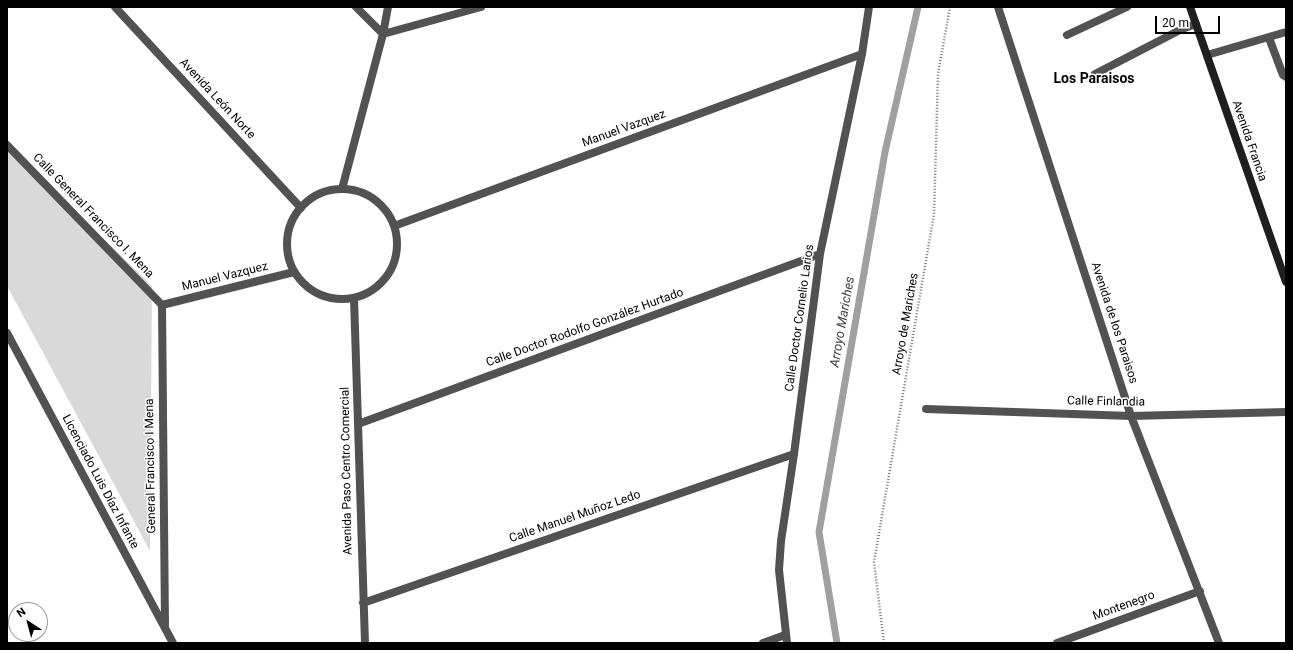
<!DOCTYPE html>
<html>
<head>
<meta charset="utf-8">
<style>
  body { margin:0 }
  #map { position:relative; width:1293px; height:650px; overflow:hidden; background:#fff; font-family:Roboto,sans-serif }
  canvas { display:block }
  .frame { position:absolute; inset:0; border:8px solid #000; pointer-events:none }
  .north { position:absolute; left:8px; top:602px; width:40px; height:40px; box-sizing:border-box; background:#fff; border:1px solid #999; border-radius:50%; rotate:324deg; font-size:11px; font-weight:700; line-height:16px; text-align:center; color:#000 }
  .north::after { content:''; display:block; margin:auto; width:14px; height:18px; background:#000; clip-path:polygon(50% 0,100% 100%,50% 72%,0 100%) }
  .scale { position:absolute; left:1155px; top:16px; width:65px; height:18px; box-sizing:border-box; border:2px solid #000; border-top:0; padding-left:5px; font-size:12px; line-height:14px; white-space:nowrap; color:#000; -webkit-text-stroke:3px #fff; paint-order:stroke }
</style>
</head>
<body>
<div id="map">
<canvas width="1293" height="650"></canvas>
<div class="frame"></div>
<div class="north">N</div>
<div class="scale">20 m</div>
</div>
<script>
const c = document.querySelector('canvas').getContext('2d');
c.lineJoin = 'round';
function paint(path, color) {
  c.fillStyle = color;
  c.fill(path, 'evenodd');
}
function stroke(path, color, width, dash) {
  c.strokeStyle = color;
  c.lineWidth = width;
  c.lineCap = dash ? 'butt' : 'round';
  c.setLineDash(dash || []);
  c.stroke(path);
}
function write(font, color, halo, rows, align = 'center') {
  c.font = font + ' Roboto,sans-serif';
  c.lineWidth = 3;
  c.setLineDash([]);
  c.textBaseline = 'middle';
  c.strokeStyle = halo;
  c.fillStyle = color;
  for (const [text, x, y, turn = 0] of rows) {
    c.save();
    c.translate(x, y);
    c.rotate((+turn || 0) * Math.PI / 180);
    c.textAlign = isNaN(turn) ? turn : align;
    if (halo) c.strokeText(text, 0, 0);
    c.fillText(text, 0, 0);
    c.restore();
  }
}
paint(new Path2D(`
  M7,144L152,286L150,551L7,286Z`), '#d9d9d9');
stroke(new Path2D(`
  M837,643L819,532L885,152L918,7`), '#a0a0a0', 7);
stroke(new Path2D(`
  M884,643L874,562L934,214L938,74L950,7`), '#747474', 2.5, [1, 2]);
stroke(new Path2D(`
  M1067,35L1127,7
  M1269,38L1283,75L1286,77
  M1207,55L1286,32
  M1095,74L1182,29L1196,24`), '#525252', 8);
stroke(new Path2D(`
  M115,7L301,208
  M356,7L383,34
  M998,7L1131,416L1219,643
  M383,34L481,7
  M7,145L162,305
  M342,189L383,34L388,7
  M287 244a55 55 0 1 1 110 0a55 55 0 1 1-110 0Z
  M394,226L862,54
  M354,298L365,643
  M162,305L165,626
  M162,305L294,272
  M7,333L173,643
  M926,409L1131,416L1286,412
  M358,424L820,254
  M363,603L794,454
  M763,643L785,635
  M787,643L779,570L781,541L794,454L820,254L862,54L869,7
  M1057,643L1200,591`), '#525252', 8);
stroke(new Path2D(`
  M1190,7L1286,282`), '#1f1f1f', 8);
write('12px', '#000', '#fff', [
  ["Avenida León Norte",217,99,47],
  ["Manuel Vazquez",624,129,-20],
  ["Avenida Francia",1249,141,71],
  ["Calle General Francisco I. Mena",93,216,46],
  ["Manuel Vazquez",225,277,-14],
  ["Calle Doctor Cornelio Larios",800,318,-82],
  ["Avenida de los Paraisos",1114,323,72],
  ["Arroyo de Mariches",906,324,-80],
  ["Calle Doctor Rodolfo González Hurtado",585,328,-20],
  ["Calle Finlandia",1106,402,1],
  ["General Francisco I Mena",151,466,-91],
  ["Avenida Paso Centro Comercial",347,471,-91],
  ["Licenciado Luis Díaz Infante",100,482,62],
  ["Calle Manuel Muñoz Ledo",575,517,-19],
  ["Montenegro",1124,606,-20]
]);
write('italic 13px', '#414141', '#fff', [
  ["Arroyo Mariches",843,322,-80]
]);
write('bold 14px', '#000', '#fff', [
  ["Los Paraisos",1094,79]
]);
</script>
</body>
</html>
